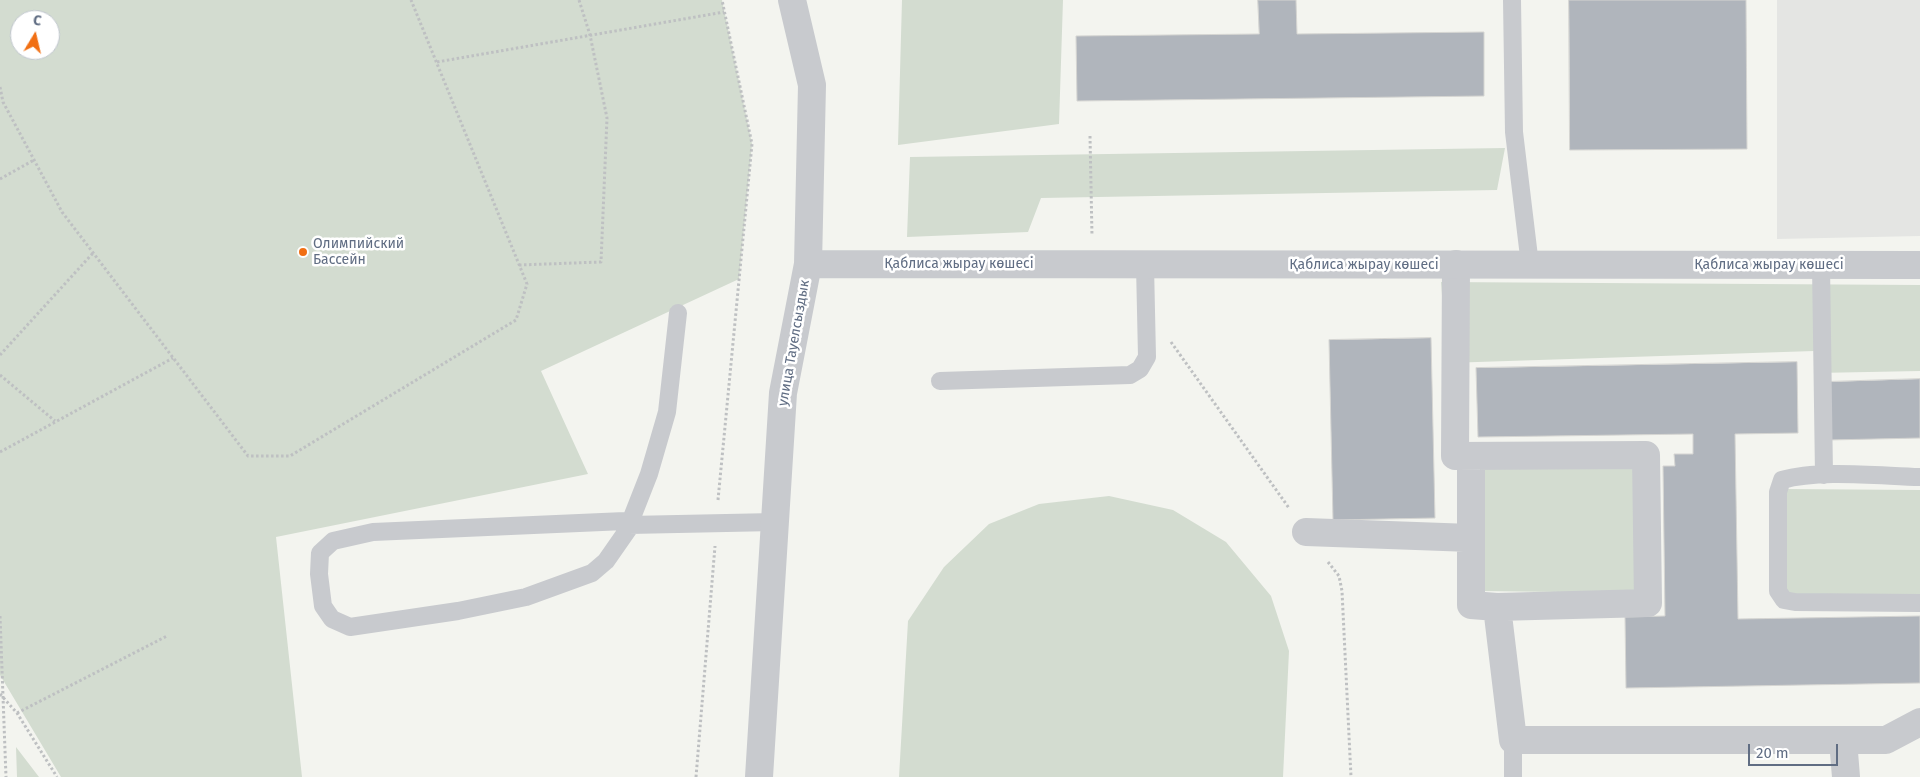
<!DOCTYPE html>
<html>
<head>
<meta charset="utf-8">
<style>
  body { margin:0 }
  #map { position:relative; width:1920px; height:777px; overflow:hidden; background:#f3f4ef; font-family:"Fira Sans",sans-serif }
  canvas { display:block }
  .north { position:absolute; left:10px; top:10px; width:50px; height:50px; box-sizing:border-box; background:#fff; border:1px solid #bfc5cd; border-radius:50%; rotate:9deg; font-size:14px; font-weight:700; line-height:20px; text-align:center; color:#606d83 }
  .north::after { content:''; display:block; margin:auto; width:18px; height:22px; background:#f16f13; clip-path:polygon(50% 0,100% 100%,50% 72%,0 100%) }
  .scale { position:absolute; left:1748px; top:744px; width:90px; height:22px; box-sizing:border-box; border:2px solid #606d83; border-top:0; padding-left:6px; font-size:15px; line-height:18px; white-space:nowrap; color:#606d83; -webkit-text-stroke:4px #fff; paint-order:stroke }
</style>
</head>
<body>
<div id="map">
<canvas width="1920" height="777"></canvas>
<div class="north">С</div>
<div class="scale">20 m</div>
</div>
<script>
const c = document.querySelector('canvas').getContext('2d');
c.lineJoin = 'round';
function paint(path, color) {
  c.fillStyle = color;
  c.fill(path, 'evenodd');
}
function stroke(path, color, width, dash) {
  c.strokeStyle = color;
  c.lineWidth = width;
  c.lineCap = dash ? 'butt' : 'round';
  c.setLineDash(dash || []);
  c.stroke(path);
}
function write(font, color, halo, rows, align = 'center') {
  c.font = font + ' "Fira Sans",sans-serif';
  c.lineWidth = 5;
  c.setLineDash([]);
  c.textBaseline = 'middle';
  c.strokeStyle = halo;
  c.fillStyle = color;
  for (const [text, x, y, turn = 0] of rows) {
    c.save();
    c.translate(x, y);
    c.rotate((+turn || 0) * Math.PI / 180);
    c.textAlign = isNaN(turn) ? turn : align;
    if (halo) c.strokeText(text, 0, 0);
    c.fillText(text, 0, 0);
    c.restore();
  }
}
paint(new Path2D(`
  M1777,0H1920V236L1777,239Z`), '#e4e5e3');
paint(new Path2D(`
  M0,0H722L752,144L739,279L541,371L588,474L276,537L302,777H61L0,675ZM20,20H50V50H20Z
  M902,0H1063L1059,124L898,145Z
  M1505,148L1497,190L1041,198L1028,232L907,237L910,157Z
  M1441,282L1920,285V371L1816,373L1814,351L1447,363Z
  M1634,464L1637,593L1482,591L1480,468Z
  M1785,489L1920,490V595H1784Z
  M1109,496L1173,510L1226,542L1271,596L1289,651L1283,777H899L908,621L944,567L989,524L1039,504Z
  M16,747L39,777H17Z`), '#d3dcd0');
const building = new Path2D(`
  M1258,0H1296L1297,34L1484,32V96L1077,101L1076,36L1259,34Z
  M1569,0H1746L1747,149L1570,150Z
  M1431,338L1435,518L1333,520L1329,340Z
  M1797,362L1798,433L1735,434L1738,619L1920,616V683L1626,688L1625,617L1665,616L1663,466H1675L1674,454H1693V434L1478,437L1476,368Z
  M1920,379V438L1828,440L1826,382Z`);
paint(building, '#b0b5bc');
stroke(building, '#d5d5d2', 1);
stroke(new Path2D(`
  M437,62L724,12
  M0,87L3,102L62,212L248,456H290L516,320L527,284L411,0
  M1090,136L1092,236
  M0,179L34,160
  M519,265L601,262L607,118L590,35L579,0
  M1171,342L1289,508
  M0,355L93,253
  M0,375L55,421
  M0,452L173,358
  M718,500L752,144L722,0
  M1328,562L1339,576L1342,591L1351,777
  M0,616L6,777
  M0,694L17,713L57,777
  M17,713L167,636
  M696,777L715,546`), '#bec0c2', 3, [2.5, 2.5]);
stroke(new Path2D(`
  M1512,0L1514,132L1530,265
  M1821,265L1824,475
  M678,313L667,412L649,474L629,525L775,522
  M940,381L1130,375L1140,369L1147,357L1145,265
  M1920,477C1880,476 1819,469 1782,480L1778,492V591L1784,600L1795,602L1920,603
  M625,521L629,528L606,561L592,573L526,597L458,611L350,627L332,619L323,606L319,574L320,553L333,541L373,532Z
  M1513,777V740`), '#c8cace', 18);
stroke(new Path2D(`
  M1456,264L1455,456L1646,455L1648,603L1497,607L1471,605V456
  M1306,532L1471,538
  M1497,607L1513,740H1886L1920,722
  M1843,740L1846,777`), '#c8cace', 28);
stroke(new Path2D(`
  M808,264L1920,265
  M759,777L783,393L808,264L812,85L792,0`), '#c8cace', 28);
for (const [x, y, r, color] of [
  [303,252,5,"#f16f13"]
]) {
  const dot = new Path2D();
  dot.arc(x, y, r, 0, 2 * Math.PI);
  c.fillStyle = color;
  c.fill(dot);
  stroke(dot, '#fff', 2);
}
write('14px', '#606d83', '#fff', [
  ["Олимпийский",313,244],
  ["Бассейн",313,260]
], 'left');
write('14px', '#606d83', '#fff', [
  ["Қаблиса жырау көшесі",959,264],
  ["Қаблиса жырау көшесі",1364,265],
  ["Қаблиса жырау көшесі",1769,265],
  ["улица Тауелсыздык",794,343,-80]
]);
</script>
</body>
</html>
